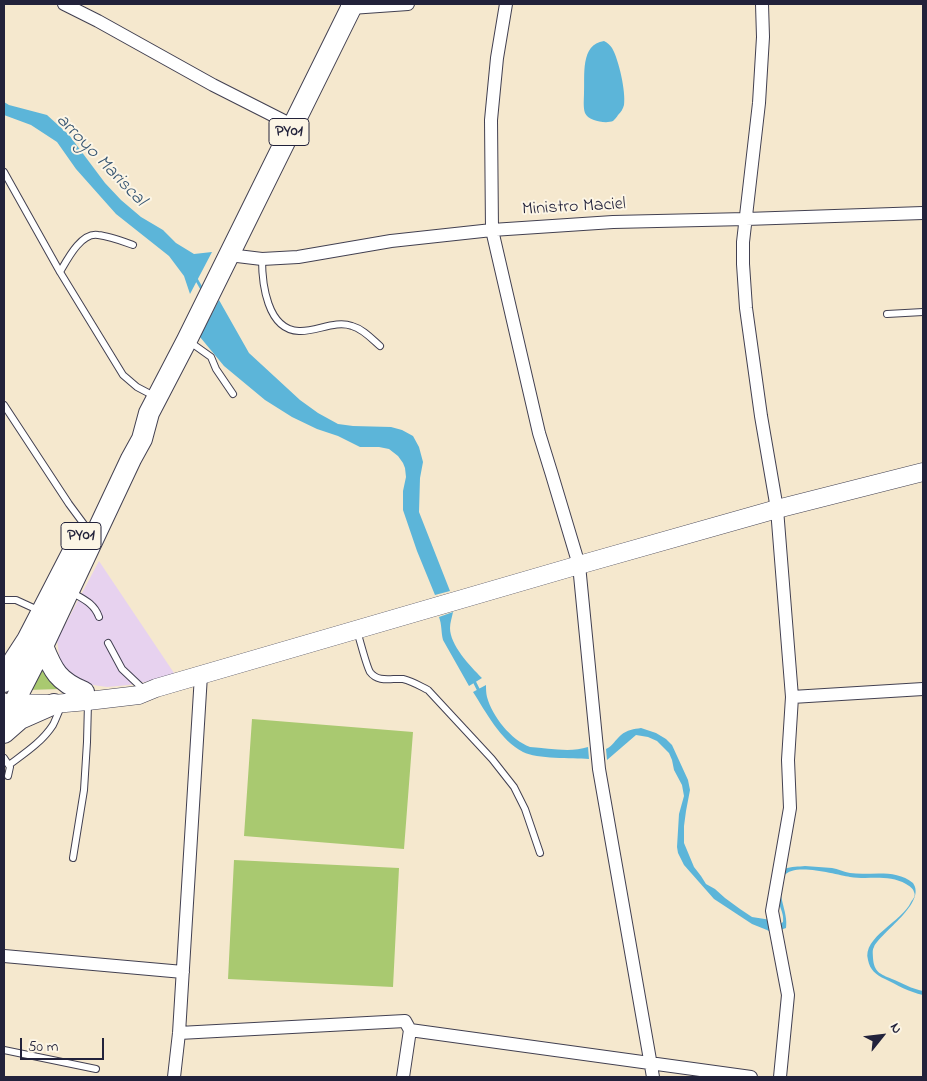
<!DOCTYPE html>
<html>
<head>
<meta charset="utf-8">
<style>
  body { margin:0 }
  #map { position:relative; width:927px; height:1081px; overflow:hidden; background:#f5e8ce; font-family:"Indie Flower",sans-serif }
  canvas { display:block }
  .frame { position:absolute; inset:0; border:5px solid #22223b; pointer-events:none }
  .north { position:absolute; left:857px; top:1011px; width:50px; height:50px; -webkit-text-stroke:4px #fcf5e5; paint-order:stroke; rotate:61deg; font-size:14px; font-weight:700; line-height:20px; text-align:center; color:#22223b }
  .north::after { content:''; display:block; margin:auto; width:18px; height:22px; background:#22223b; clip-path:polygon(50% 0,100% 100%,50% 72%,0 100%) }
  .scale { position:absolute; left:20px; top:1038px; width:84px; height:22px; box-sizing:border-box; border:2px solid #22223b; border-top:0; padding-left:6px; font-size:15px; line-height:18px; white-space:nowrap; color:#22223b; -webkit-text-stroke:4px #fcf5e5; paint-order:stroke }
</style>
</head>
<body>
<div id="map">
<canvas width="927" height="1081"></canvas>
<div class="frame"></div>
<div class="north">N</div>
<div class="scale">50 m</div>
</div>
<script>
const c = document.querySelector('canvas').getContext('2d');
c.lineJoin = 'round';
function paint(path, color) {
  c.fillStyle = color;
  c.fill(path, 'evenodd');
}
function stroke(path, color, width, dash) {
  c.strokeStyle = color;
  c.lineWidth = width;
  c.lineCap = dash ? 'butt' : 'round';
  c.setLineDash(dash || []);
  c.stroke(path);
}
function write(font, color, halo, rows, align = 'center') {
  c.font = font + ' "Indie Flower",sans-serif';
  c.lineWidth = 4;
  c.setLineDash([]);
  c.textBaseline = 'middle';
  c.strokeStyle = halo;
  c.fillStyle = color;
  for (const [text, x, y, turn = 0] of rows) {
    c.save();
    c.translate(x, y);
    c.rotate((+turn || 0) * Math.PI / 180);
    c.textAlign = isNaN(turn) ? turn : align;
    if (halo) c.strokeText(text, 0, 0);
    c.fillText(text, 0, 0);
    c.restore();
  }
}
paint(new Path2D(`
  M99,561L176,676L129,685L107,687L86,684L70,677L60,662L57,640Z`), '#e7d2ef');
paint(new Path2D(`
  M43,659L61,689L26,690Z
  M252,719L413,732L404,849L244,836Z
  M234,860L399,868L393,987L228,979Z`), '#a9c970');
paint(new Path2D(`
  M604,41C608,43 610,45 612,48C619,60 626,92 624,105C623,109 621,112 618,115C617,117 615,119 613,121C606,124 588,121 585,113C583,107 584,99 584,93C585,76 580,44 604,41Z
  M4,102L9,105L47,115L69,135L105,183L121,200L141,217L163,230L176,243L194,254L212,252L190,294L184,276L169,256L116,214L76,169L57,142L31,125L4,115Z
  M219,300L249,353L300,400L318,413L338,424L353,426L391,427L402,430L413,436L419,447L423,462L420,478L419,512L450,591L435,595L417,551L403,510V491L406,477L405,468L403,463L398,456L389,449L379,447H360L338,436L317,429L292,417L265,400L224,366L200,337Z
  M453,612C452,617 450,623 450,628C450,645 470,666 482,678L469,686L443,640C441,632 442,625 439,617Z
  M486,685C486,689 486,693 487,697C492,716 511,740 530,747C548,748 570,753 588,747L589,759C572,758 537,759 523,752C500,740 486,712 473,692Z
  M641,728L656,733L666,739L672,745L688,780L690,790L686,811L684,826V843L694,867L701,876L706,884L715,889L725,898L740,909L752,917L771,920L774,934L767,930L752,924L714,899L684,865L678,853L677,847L679,814L684,796L682,785L674,770L672,760L669,753L657,741L648,737L636,735L607,760L606,749C613,746 615,740 621,735C627,730 634,729 641,728Z
  M805,866C814,867 823,867 832,868C838,869 844,872 850,873C870,876 895,868 913,883C927,903 881,932 874,947C872,950 873,954 873,958C874,972 880,974 892,979C902,983 912,989 923,991V995C909,992 897,985 885,979C876,975 870,970 868,960C862,937 902,922 911,902C913,899 916,896 914,892C913,888 909,886 906,884C888,874 869,880 850,877C836,875 794,862 784,876C774,891 789,912 786,928L780,930V924L783,922C784,915 781,910 779,903C777,893 774,875 785,869C791,866 799,867 805,866Z`), '#5cb5d9');
stroke(new Path2D(`
  M195,277L203,291
  M473,679L479,691`), '#5cb5d9', 3);
const service = new Path2D(`
  M4,172L60,272L123,375L137,387L156,397
  M262,259C262,283 267,330 299,331C316,332 335,320 352,326C363,329 372,339 380,346
  M60,272C67,260 81,232 98,235C109,236 122,241 133,245
  M887,314L923,312
  M190,342L211,357L216,369L233,394
  M4,405L69,504L86,527
  M71,592C83,599 94,603 99,617
  M4,600H16L40,611
  M357,631C360,640 366,665 370,672C378,683 392,678 403,679C412,681 420,686 428,690L492,759L514,787L525,809L540,853
  M108,643L122,669L140,686
  M4,758L10,767L8,776
  M9,765C25,753 42,742 53,725C56,719 58,713 61,707
  M73,858L84,790L87,742L88,703
  M4,1050L96,1069`);
const minor = new Path2D(`
  M64,4L98,21L213,85L292,125
  M506,4L497,58L491,120L492,230L539,433L552,475L579,565L599,769L653,1077
  M762,4L763,37L759,103L743,242V264L746,308L761,416L777,509L792,697L788,760L790,808L772,911L788,995L780,1077
  M347,6L351,8L408,4
  M229,255L262,259L298,257L391,241L492,230L613,222L746,219L923,213
  M792,697L923,689
  M4,956L183,972
  M410,1030L751,1077
  M179,1033L405,1021L410,1030L403,1077
  M174,1077L179,1033L201,675`);
const secondary = new Path2D(`
  M4,703L54,704L88,701L139,695L156,688L579,565L777,509L923,472`);
const trunk = new Path2D(`
  M43,646C53,671 58,681 84,692
  M4,682L14,660L27,640L75,547
  M4,722L43,646L131,459L142,439L149,413L187,340L353,4
  M4,733L20,719L54,704`);
stroke(service, '#424051', 8);
stroke(minor, '#424051', 14);
stroke(secondary, '#424051', 19);
stroke(trunk, '#424051', 22);
stroke(service, '#fff', 6);
stroke(minor, '#fff', 12);
stroke(secondary, '#fff', 18);
stroke(trunk, '#fff', 20);
for (const [x, y, w] of [
  [289,132,40],
  [81,536,40]
]) {
  const box = new Path2D();
  box.roundRect(x - w / 2, y - 13.5, w, 27, 4);
  c.fillStyle = '#fcf5e5';
  c.fill(box);
  stroke(box, '#22223b', 1);
}
write('bold 16px', '#22223b', null, [
  ["PY01",289,132],
  ["PY01",81,536]
]);
write('18px', '#22223b', '#fcf5e5', [
  ["Ministro Maciel",574,208,-3]
]);
write('italic 19px', '#365572', '#fcf5e5', [
  ["arroyo Mariscal",100,161,46]
]);
</script>
</body>
</html>
